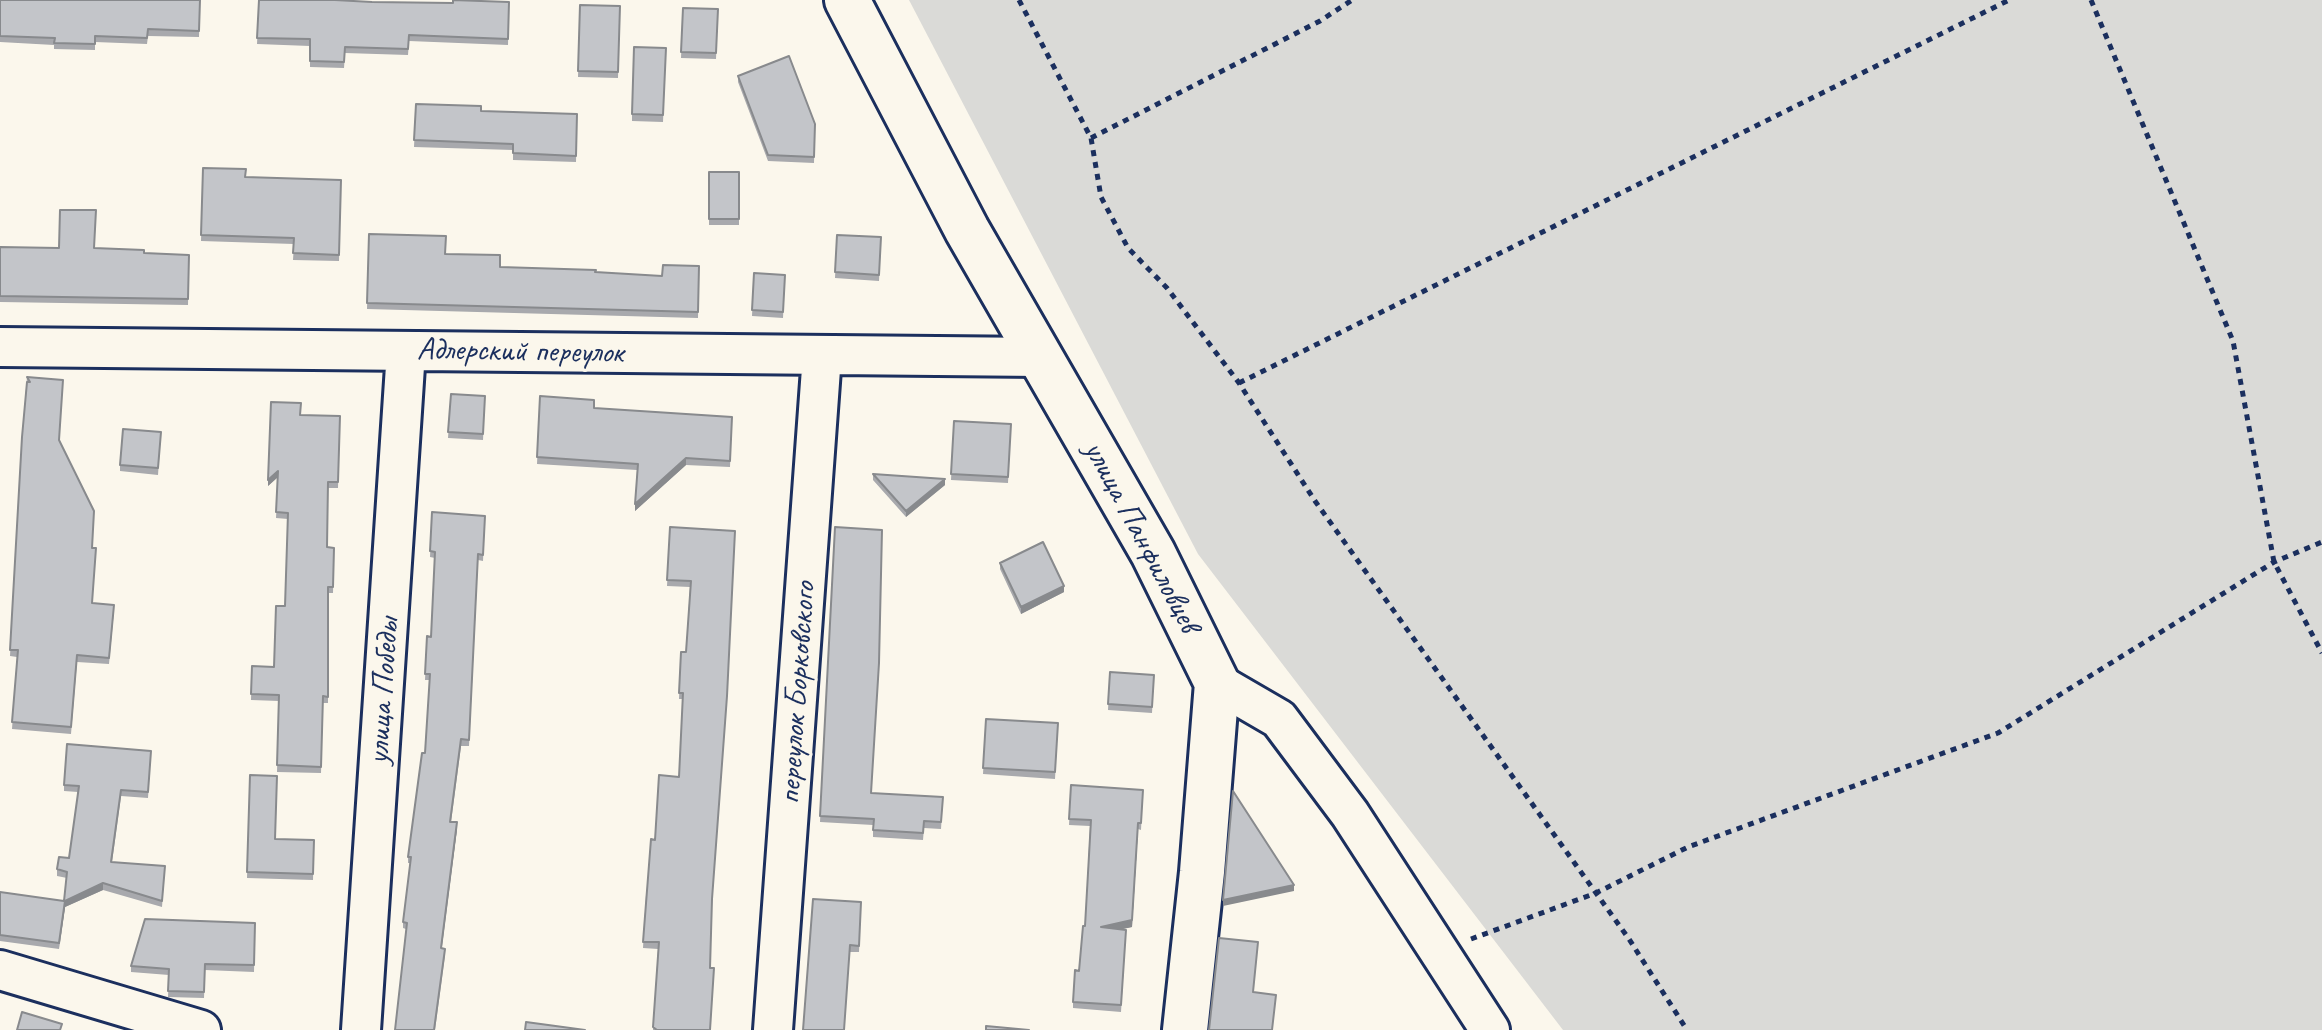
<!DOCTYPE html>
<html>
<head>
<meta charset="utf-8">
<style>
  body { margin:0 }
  canvas { display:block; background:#fbf7ec }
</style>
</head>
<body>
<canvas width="2322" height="1030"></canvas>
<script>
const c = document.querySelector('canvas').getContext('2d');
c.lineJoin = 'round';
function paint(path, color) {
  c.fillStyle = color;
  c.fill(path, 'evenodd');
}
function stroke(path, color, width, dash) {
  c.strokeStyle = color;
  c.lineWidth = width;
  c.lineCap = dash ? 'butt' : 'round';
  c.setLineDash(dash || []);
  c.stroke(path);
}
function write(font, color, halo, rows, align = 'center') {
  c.font = font + ' Caveat,sans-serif';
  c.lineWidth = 6;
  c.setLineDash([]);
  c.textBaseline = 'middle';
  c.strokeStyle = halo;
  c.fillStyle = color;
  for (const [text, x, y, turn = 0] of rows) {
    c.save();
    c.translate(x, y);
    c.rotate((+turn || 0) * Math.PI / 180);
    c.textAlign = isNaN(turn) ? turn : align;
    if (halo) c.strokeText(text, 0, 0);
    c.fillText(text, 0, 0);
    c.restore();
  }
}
paint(new Path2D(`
  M909,0H2322V1030H1563L1198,554Z`), '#dadad7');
const minor = new Path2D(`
  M0,347L1041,357
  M1217,683L1279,719L1350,814L1490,1030
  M0,970L201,1030
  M361,1030L406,351
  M773,1030L822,355`);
const tertiary = new Path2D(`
  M847,0L967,230L1153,553L1217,683L1202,872L1185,1030`);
stroke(minor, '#1b2f5e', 44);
stroke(tertiary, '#1b2f5e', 50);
stroke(new Path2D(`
  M1019,0L1091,138L1101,197L1128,248L1167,288L1239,383L1315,501L1629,939L1687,1030
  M2091,0L2233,341L2274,562L2322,653
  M1091,138L1320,21L1352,0
  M1239,383L2009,0
  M1471,939L1596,893L1688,847L1998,733L2274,562L2322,542`), '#1b2f5e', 5, [6, 6]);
stroke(minor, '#fbf7ec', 38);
stroke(tertiary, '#fbf7ec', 44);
paint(new Path2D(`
  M0,0H200L199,37L148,36L147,44L95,42V50L54,49V45L0,42Z
  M259,0L453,3L509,2L508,45L409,41L408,55L345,53L344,68L310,67V46L257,44Z
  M580,5L620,6L618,78L578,77Z
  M683,8L718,9L716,59L681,58Z
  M666,48L663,122L632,121V114Z
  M738,76L815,124L814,163L768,161L738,82Z
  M416,104L481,111L577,114L576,162L513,160V150L414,147Z
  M203,168L246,177L341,180L339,261L293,260L294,244L201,241Z
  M709,172H739V225H709Z
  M369,234L500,267L662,276L699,266L698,318L367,309Z
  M837,235L881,237L879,281L835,278Z
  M0,247L59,248H95L144,253L189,255L188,305L0,302Z
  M754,273L785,275L783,318L752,316Z
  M27,377L59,441L92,548V603L114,611L109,664L77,662L71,734L12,729L17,657L10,656L22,437Z
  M451,394L485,396L483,440L448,438Z
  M540,396L594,408L732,417L730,467L686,465L635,511L637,470L537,464Z
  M300,415L340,416L338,488H328L327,547L334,548L333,593H328V703H323L321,773L277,772L279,701L251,700L252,666L274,667L285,606L288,519L276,518L278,477L268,486Z
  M954,421L1011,424L1008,483L951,480Z
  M161,432L158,475L120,471V465Z
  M873,474L945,485L906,517L873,480Z
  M432,512L485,516L483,561L478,560L469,746H461L451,822L457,829L441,948L445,955L435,1030H395L406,929L403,928V922L410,863H408V857L425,753L430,680H425L427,636L431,637L435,558L430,557Z
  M670,527L735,531L712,905L710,968L711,1030H653L658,949L643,948L646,895L655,840L679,777L683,699H679L681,652H686L690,587L667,586Z
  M835,527L871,793L943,797L941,829L924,828L923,840L873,837V825L820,822Z
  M1000,563L1064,592L1021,614L1000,569Z
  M1110,672L1154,675L1152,713L1108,710Z
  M986,719L1058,723L1055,779L983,774Z
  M151,751L148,798L121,796L112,862L165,866L162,907L103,890L65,907L59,949L0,941V892L64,901L67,878L57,876V869L69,858L78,792L64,791V785Z
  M250,775L275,839L314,840L313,880L247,878Z
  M1071,785L1143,790L1141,830L1138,829L1132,927L1121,929L1126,930L1121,1012L1073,1008V1002L1079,971L1085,926L1090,826L1069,825Z
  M813,899L861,902L859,952H850Z
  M255,923L254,972L205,970L204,998L168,997L169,975L131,972V966Z`), '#a8a9ad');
paint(new Path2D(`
  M686,458V465L635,511V504Z
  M278,471V477L268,486V480Z
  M945,479V485L906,517V511Z
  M1064,586V592L1021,614V607Z
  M457,822V829L441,954V948Z
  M1138,829L1132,927L1101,934Z
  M103,883V890L65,907L59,949L65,901Z
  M1294,885V891L1223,906V900Z`), '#888a8d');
const building = new Path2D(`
  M0,0H200L199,31L148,29L147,38L95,36V44L54,43L55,38L0,36Z
  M259,0H335L372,2L453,3V0L509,2L508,39L409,35L408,49L345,47L344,62L310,61V39L257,38Z
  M580,5L620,6L618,72L578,71Z
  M683,8L718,9L716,53L681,52Z
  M634,47L666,48L663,115L632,114Z
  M789,56L815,124L814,157L768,155L738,76Z
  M416,104L481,106V111L577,114L576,156L513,153V144L414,140Z
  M203,168L246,169L245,177L341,180L339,255L293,253L294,238L201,235Z
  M709,172H739V219H709Z
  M60,210H96L94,248L144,250V253L189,255L188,299L0,296V247L59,248Z
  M369,234L446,236L445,254L500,255V267L596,270L595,272L662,276L663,265L699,266L698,312L367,303Z
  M837,235L881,237L879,275L835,272Z
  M754,273L785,275L783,312L752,310Z
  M27,377L63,380L59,440L94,511L92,548H96L92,603L114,605L109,658L77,655L71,727L12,722L18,650H10L22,437L27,382H30Z
  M451,394L485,396L483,434L448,432Z
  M540,396L594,400V408L732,417L730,461L686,458L635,504L638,464L537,457Z
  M271,402L301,403L300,415L340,416L338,482H328L327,547L334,548L333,587H328V697L323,696L321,767L277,765L279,695L251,694L252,666L274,667L276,606H285L288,513L276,512L278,471L268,480Z
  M954,421L1011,424L1008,477L951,474Z
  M123,429L161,432L158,468L120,465Z
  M873,474L945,479L906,511Z
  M432,512L485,516L483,555L478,554L469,740L461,739L450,822H457L441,948L445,949L434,1030H395L407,923L403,922L411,857H408L422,753H425L430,674H425L427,636L431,637L435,552L430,551Z
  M670,527L735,531L727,696L712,899L710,968H714L710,1030H657L653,1027L659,942H643L651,839L655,840L659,775L679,777L683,693H679L681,652H686L691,581L667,580Z
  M835,527L882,530L879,663L871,793L943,797L941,822L924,821L923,833L873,830L874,819L820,816Z
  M1043,542L1064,586L1021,607L1000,563Z
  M1110,672L1154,675L1152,707L1108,704Z
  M986,719L1058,723L1055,772L983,768Z
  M67,744L151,751L148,792L121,790L111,862L165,866L162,901L103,883L65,901L59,943L0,935V892L64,901L67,872L57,869L59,857L69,858L79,786L64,785Z
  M250,775L277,776L275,839L314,840L313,874L247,872Z
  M1071,785L1143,790L1141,823H1138L1132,920L1101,927L1126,930L1121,1005L1073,1002L1075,970L1079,971L1083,926H1085L1091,820L1069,819Z
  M1233,791L1294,885L1223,900Z
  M813,899L861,902L859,946L850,945L844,1030H803Z
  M145,919L255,923L254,965L205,964L204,992L168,991L169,969L131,966Z
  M1219,938L1258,942L1253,992L1276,995L1272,1030H1209Z
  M22,1012L62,1024L60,1030H17Z
  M526,1022L585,1030H525Z
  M986,1026L1029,1030H986Z`);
paint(building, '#c3c5c9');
stroke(building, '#888a8d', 2);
write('32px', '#1b2f5e', '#fbf7ec', [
  ["Адлерский переулок",520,352,1],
  ["улица Панфиловцев",1141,537,62],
  ["улица Победы",384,691,-86],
  ["переулок Борковского",798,693,-86]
]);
</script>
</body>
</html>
